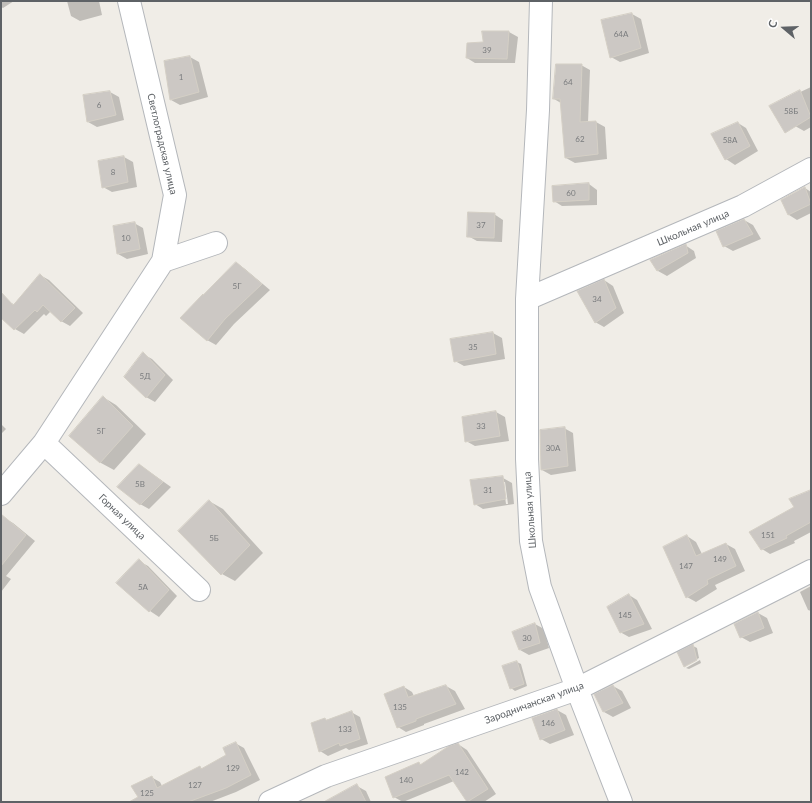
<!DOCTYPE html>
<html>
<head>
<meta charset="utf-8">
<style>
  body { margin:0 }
  #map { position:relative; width:812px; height:803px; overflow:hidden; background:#f0ede7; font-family:Lato,sans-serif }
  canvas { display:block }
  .frame { position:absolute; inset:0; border:2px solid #5e6266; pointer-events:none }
  .north { position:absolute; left:764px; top:8px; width:40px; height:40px; -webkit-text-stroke:3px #fff; paint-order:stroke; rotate:289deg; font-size:11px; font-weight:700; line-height:16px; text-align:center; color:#5e6266 }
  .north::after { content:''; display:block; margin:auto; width:14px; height:18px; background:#5e6266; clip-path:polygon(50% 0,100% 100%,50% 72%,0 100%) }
</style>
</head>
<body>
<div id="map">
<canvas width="812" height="803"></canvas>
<div class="frame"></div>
<div class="north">С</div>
</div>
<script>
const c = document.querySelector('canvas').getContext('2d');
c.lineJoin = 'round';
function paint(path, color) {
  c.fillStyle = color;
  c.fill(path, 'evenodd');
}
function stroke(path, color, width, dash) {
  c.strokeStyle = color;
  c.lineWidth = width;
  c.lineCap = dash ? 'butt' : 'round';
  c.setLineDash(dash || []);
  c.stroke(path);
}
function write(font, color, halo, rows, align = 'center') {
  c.font = font + ' Lato,sans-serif';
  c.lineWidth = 3.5;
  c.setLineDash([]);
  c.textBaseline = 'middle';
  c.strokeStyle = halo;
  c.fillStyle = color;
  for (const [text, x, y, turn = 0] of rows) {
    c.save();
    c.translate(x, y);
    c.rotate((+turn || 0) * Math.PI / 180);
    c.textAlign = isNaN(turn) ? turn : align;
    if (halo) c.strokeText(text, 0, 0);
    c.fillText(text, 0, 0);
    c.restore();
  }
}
paint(new Path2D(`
  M1,1H14L3,8L1,7Z
  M67,1H99L102,15L80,21L71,16Z
  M632,14L641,19L649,53L620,62L611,57Z
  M483,32H509L518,37L515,63H475L467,58L484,42Z
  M190,57L199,62L208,97L180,105L171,100L166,62Z
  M581,65L590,70L588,123L596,122L605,127L607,159L575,163L566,158L561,103L554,99Z
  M811,87V127L804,131L795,126L779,102Z
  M110,92L119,97L124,120L97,127L88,122Z
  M738,123L746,128L758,151L735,165L726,159L712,135Z
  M124,157L133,162L137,187L112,192L103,187L99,162Z
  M589,184L597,190V205L562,206L554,201Z
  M805,188L811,192V213L797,220L789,215L782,200Z
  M494,214L503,220L502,242L477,241L468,236Z
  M744,220L753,225L761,239L733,251L724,246Z
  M134,223L143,228L148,254L127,259L118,254Z
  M685,245L694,251L696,258L667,276L658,271L651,260Z
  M237,263L245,269L270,290L234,324L216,345L207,340L204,296Z
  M40,275L49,280L83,313L70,326L61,321L51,311L46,316L44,314L24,334L15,329L1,317V308L8,301L15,305Z
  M604,280L613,286L624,313L604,327L595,322Z
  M493,333L502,338L505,359L464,366L455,361Z
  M143,354L152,359L173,380L155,402L146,397Z
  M103,397L116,405L146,434L114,470L101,463L70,436Z
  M496,412L505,417L509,441L475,446L466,441Z
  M1,424L6,429L1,434Z
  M564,428L573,433L576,471L551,475L542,470Z
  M140,465L171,487L149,509L140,504Z
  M503,478L512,483L514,504L483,509L475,504ZM503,482H505L508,504H506Z
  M811,491V532L794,541L795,543L770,554L762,549L795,507Z
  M209,501L223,509L263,553L235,581L222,574Z
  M4,518L13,523L35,541L6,576L11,579L1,592V522Z
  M687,536L696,542L702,554L726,544L735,549L745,571L715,585L717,589L696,602L687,597Z
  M139,561L148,566L177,596L159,617L150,611L118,583Z
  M811,586V611L808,610L800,592Z
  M629,595L637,600L652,629L629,637L620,632Z
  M758,613L767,618L773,633L750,642L741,637Z
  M535,624L544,629L549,648L529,655L520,650Z
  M693,646L697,648L699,658L686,665V667L679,653Z
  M700,660L701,663L689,669L686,668Z
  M517,662L521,664L527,686L515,691L511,688Z
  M446,686L455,691L465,709L424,724V725L406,732L398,727L404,687L412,692L414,696Z
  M613,686L622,691L631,708L613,717L604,712L596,695Z
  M557,710L566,715L574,735L550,744L541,739Z
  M351,712L360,717L368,744L349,750L346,748L328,756L320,751L327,721Z
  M235,743L244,748L260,780L236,792L210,802H137L151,777L160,782L162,786L200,767L203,769L228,756Z
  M458,744L467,750L496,794L484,802H468L454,781L403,802L394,797L419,763L422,765Z
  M357,786L366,791L371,802H327Z`), '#0003');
const building = new Path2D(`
  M632,13L641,48L610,58L601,20Z
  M482,31H509L507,59L466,58L467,43L483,42Z
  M190,56L199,92L170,100L164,61Z
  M556,64H582L580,122L596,121L598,154L565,158L560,99H553Z
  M800,90L811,117L785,133L769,106Z
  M110,91L116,115L87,122L83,95Z
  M738,122L750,146L725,160L711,134Z
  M124,156L128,182L102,188L98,161Z
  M589,183V200L553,202L552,186Z
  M805,187L811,204L788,215L781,200Z
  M468,212L495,213L494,238L467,237Z
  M744,219L753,234L723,247L716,231Z
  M135,222L140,249L117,254L113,226Z
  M686,244L688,253L657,271L650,260Z
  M236,262L262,284L225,319L207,341L180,318L203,294V295Z
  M40,274L75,308L61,322L43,305L37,312L35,310L14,330L1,318V292L13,305Z
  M604,279L616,308L595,323L577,291Z
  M493,332L496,354L454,362L450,339Z
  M143,352L165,375L146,398L124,377Z
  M103,396L133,426L100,463L69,436Z
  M496,411L500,436L465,442L462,417Z
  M565,427L568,466L541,470L540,430Z
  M139,464L163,482L140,505L117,487Z
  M503,476L506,499L474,505L470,480Z
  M811,490V522L786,536L787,538L761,550L749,532L794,507L789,499Z
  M209,500L250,545L221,575L178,531Z
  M1,514L26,535L1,566Z
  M687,535L696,556L726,543L736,566L707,580L708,584L686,598L663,547Z
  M139,559L169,590L149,612L116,583Z
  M629,594L644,624L620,633L607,607Z
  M758,612L764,628L740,638L734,624Z
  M535,623L540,643L519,650L512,632Z
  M693,644L697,660L684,667L677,652Z
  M517,661L524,684L510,689L502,666Z
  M446,685L456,704L416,719V721L397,728L384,694L404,686L408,697Z
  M613,685L623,703L603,712L594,694Z
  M557,709L565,730L540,740L532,718Z
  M352,711L360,739L340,746L339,743L319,752L311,723L325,718L326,720Z
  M236,742L251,775L226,788L188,802H129L138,797L131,786L152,776L157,788L200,766L201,769L226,755L223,748Z
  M458,743L488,789L467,802L449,775L393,798L385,777L419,762L420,765L449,746Z
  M357,784L366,802H324Z`);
paint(building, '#ccc8c4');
stroke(building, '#d4cfc5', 1);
const minor = new Path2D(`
  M541,1L538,110L527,299V459L531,541L540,587L577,689L621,802
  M163,261L216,243
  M527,299L743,206L811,169
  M44,443L199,590
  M1,494L44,443L163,261L175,195L129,1
  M270,802L326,776L577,689L811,571`);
stroke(minor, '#b4b7bb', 24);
stroke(minor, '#fff', 22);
write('8px', '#7a7c7e', null, [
  ["64А",621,34],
  ["39",487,50],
  ["1",181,77],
  ["64",568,82],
  ["6",99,105],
  ["58Б",791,111],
  ["62",580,139],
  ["58А",730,140],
  ["8",113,172],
  ["60",571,193],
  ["37",481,225],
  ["10",126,238],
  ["5Г",237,286],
  ["34",597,299],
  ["35",473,347],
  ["5Д",145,376],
  ["33",481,426],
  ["5Г",101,431],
  ["30А",553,448],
  ["5В",140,484],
  ["31",488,490],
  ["151",768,535],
  ["5Б",214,538],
  ["149",720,559],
  ["147",686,566],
  ["5А",143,587],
  ["145",625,615],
  ["30",527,638],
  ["135",400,707],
  ["146",548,723],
  ["133",345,729],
  ["129",233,768],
  ["142",462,772],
  ["140",406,780],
  ["127",195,785],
  ["125",147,793]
]);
write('10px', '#5e6266', '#fff', [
  ["Светлоградская улица",162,144,77],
  ["Школьная улица",693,228,-23],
  ["Школьная улица",530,510,-94],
  ["Горная улица",122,517,44],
  ["Зародничанская улица",534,703,-20]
]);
</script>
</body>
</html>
